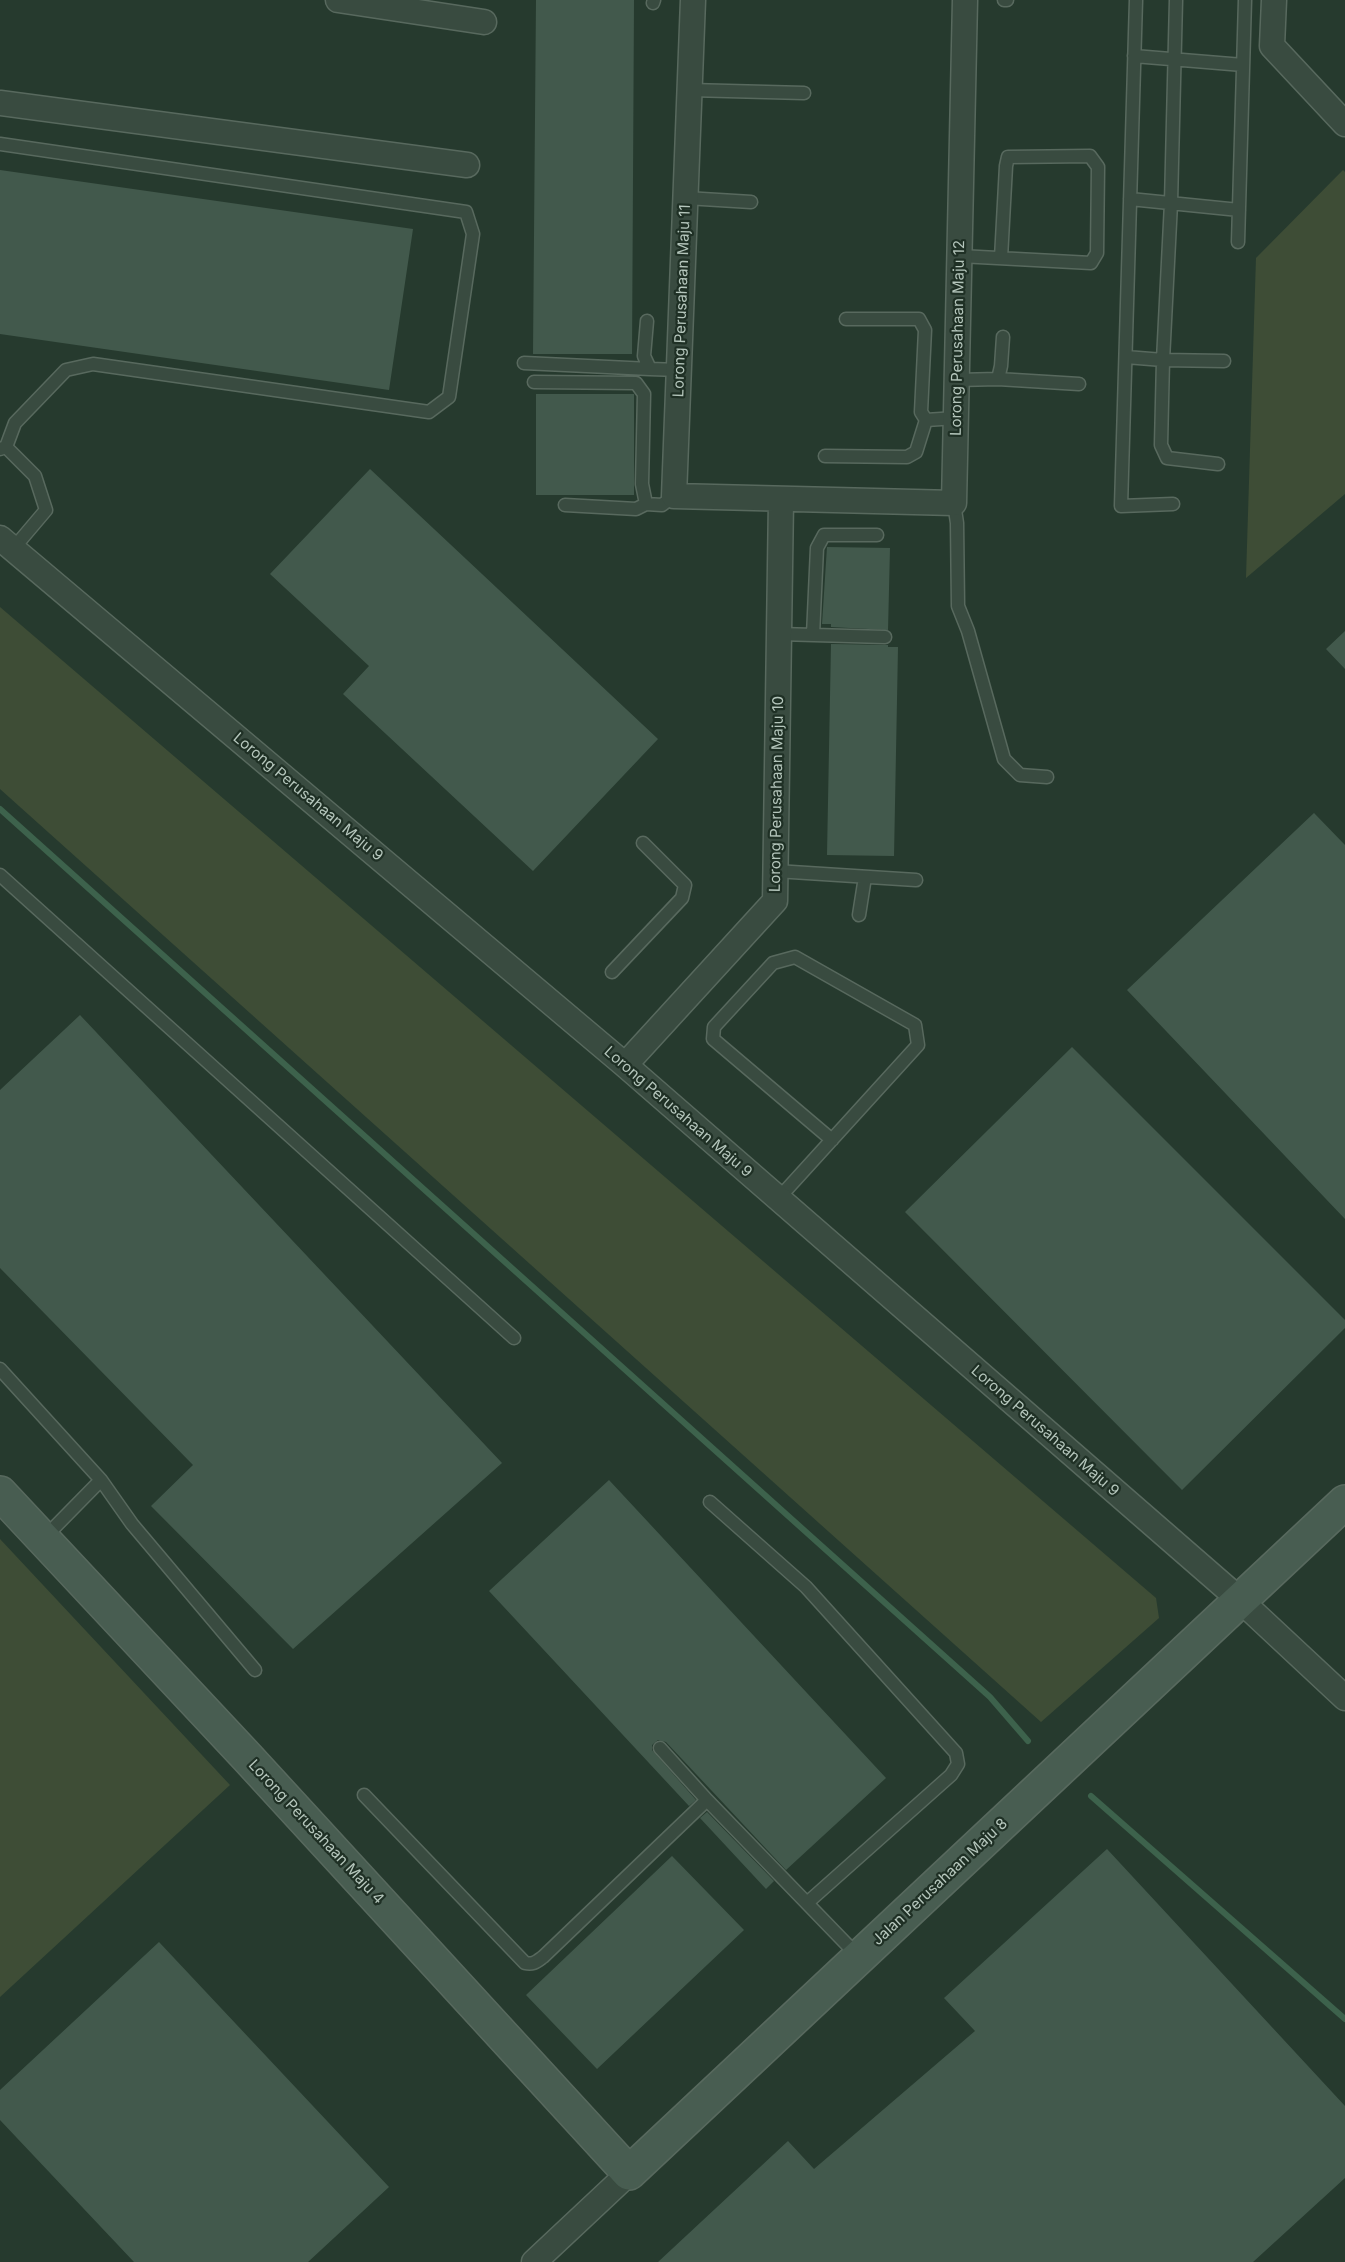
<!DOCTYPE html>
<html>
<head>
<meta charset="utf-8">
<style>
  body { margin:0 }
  canvas { display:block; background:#263a2e }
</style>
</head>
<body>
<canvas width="1345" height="2262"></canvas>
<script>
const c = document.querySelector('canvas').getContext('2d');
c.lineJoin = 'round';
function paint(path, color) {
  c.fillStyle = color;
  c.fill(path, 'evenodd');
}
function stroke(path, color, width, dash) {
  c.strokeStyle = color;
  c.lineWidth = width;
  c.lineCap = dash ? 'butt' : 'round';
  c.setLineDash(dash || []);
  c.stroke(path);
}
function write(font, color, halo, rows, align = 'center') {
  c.font = font + ' Inter,sans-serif';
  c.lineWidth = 4.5;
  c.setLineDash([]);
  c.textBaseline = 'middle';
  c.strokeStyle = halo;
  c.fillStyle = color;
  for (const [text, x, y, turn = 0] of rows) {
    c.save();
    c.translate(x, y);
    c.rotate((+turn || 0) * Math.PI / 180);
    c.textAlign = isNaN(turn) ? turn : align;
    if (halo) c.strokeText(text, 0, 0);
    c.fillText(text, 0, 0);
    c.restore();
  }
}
paint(new Path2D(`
  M1343,170L1345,172V494L1246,578L1256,258Z
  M0,607L1156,1598L1159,1618L1041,1722L0,789Z
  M0,1539L230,1785L0,1997Z`), '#3e4d36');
stroke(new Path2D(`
  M0,809L990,1697L1028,1741
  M1091,1796L1345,2019`), '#3d624c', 6);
paint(new Path2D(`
  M536,0H634L632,354H533Z
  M0,170L413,229L389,390L0,334Z
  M536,394H634V495H536Z
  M370,469L658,739L533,871L343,694L369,666L270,574Z
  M827,547L890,548L888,630L831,627V624H822Z
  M1345,631V669L1326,649Z
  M831,644L888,645V647H898L894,856L827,855Z
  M1314,813L1345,845V1219L1127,990Z
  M80,1015L502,1463L293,1649L151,1506L193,1465L0,1268V1090Z
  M1072,1047L1345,1320V1328L1182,1490L905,1212Z
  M609,1480L886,1778L786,1870L666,1742L658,1740L652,1745V1750L696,1800L689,1806L489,1591Z
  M707,1812L774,1881L766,1889L700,1818Z
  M1107,1849L1345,2106V2178L1253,2262H658L788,2141L814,2169L975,2031L944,1998Z
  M672,1856L744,1930L597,2069L526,1995Z
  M159,1942L389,2187L308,2262H134L0,2120V2090Z`), '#42594c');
const lane = new Path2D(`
  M1004,0H1007
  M1136,0L1121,506L1173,504
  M1176,0L1171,203L1163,360L1224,361
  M653,3L654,0
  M1134,56L1243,65
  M690,90L804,93
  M0,144L466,212L473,234L449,397L429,412L93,364L66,370L15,423L6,447L0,449
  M686,198L751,202
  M1130,199L1239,210
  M1238,242L1245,0
  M960,256C1004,258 1047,261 1091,263L1097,253L1098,167L1090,156L1008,157L1006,166L1001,258
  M846,319H919L925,330L921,412L926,420L956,418
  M647,321L644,356L650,369L679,370
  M1126,357L1163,360L1161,445L1167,458L1218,464
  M524,363L650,369
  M998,379L1079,384
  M957,380L998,379L1001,366L1003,337
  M534,382L636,383L644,394L642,484L646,504L662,505L674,496
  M6,447L35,476L46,510L13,549
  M825,456L907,457L916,452L926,420
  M954,503L957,523L958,606L968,631L1004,759L1020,775L1047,777
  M565,505L636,509L646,504
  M779,634L885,637
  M813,635L817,548L824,535H877
  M776,871L916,880
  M0,875L514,1338
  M859,915L865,877
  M612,972L682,898L685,885L643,843
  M778,1199L918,1045L915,1025L795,957L773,963L714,1027L713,1039L832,1140
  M0,1369L101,1480L132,1524L255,1670
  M710,1502L806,1587L956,1753L958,1764L951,1775L807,1903
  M44,1538L101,1480
  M660,1748L707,1800L858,1956
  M364,1795L525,1963C533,1965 536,1962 543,1957L707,1800`);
const street = new Path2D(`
  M338,0L484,22
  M693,0L674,496L954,503L965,0
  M1274,0L1272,46L1345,124
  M0,103L467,165
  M0,538L625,1065L1240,1600L1345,1698
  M625,1065L775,901L781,500
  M534,2262L629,2173`);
const secondary = new Path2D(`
  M0,1493L247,1757L629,2173L1345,1502`);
stroke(lane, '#58695e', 15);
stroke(street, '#58695e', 27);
stroke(secondary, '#58695e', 36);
stroke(lane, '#394b40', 12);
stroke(street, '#394b40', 24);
stroke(secondary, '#485d51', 33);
write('15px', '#b5c6bc', '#1f3025', [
  ["Lorong Perusahaan Maju 11",682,301,-88],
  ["Lorong Perusahaan Maju 12",958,338,-89],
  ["Lorong Perusahaan Maju 10",777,794,-89],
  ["Lorong Perusahaan Maju 9",308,797,40],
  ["Lorong Perusahaan Maju 9",678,1112,41],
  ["Lorong Perusahaan Maju 9",1045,1431,41],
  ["Lorong Perusahaan Maju 4",316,1832,47],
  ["Jalan Perusahaan Maju 8",940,1882,-43]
]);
</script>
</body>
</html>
